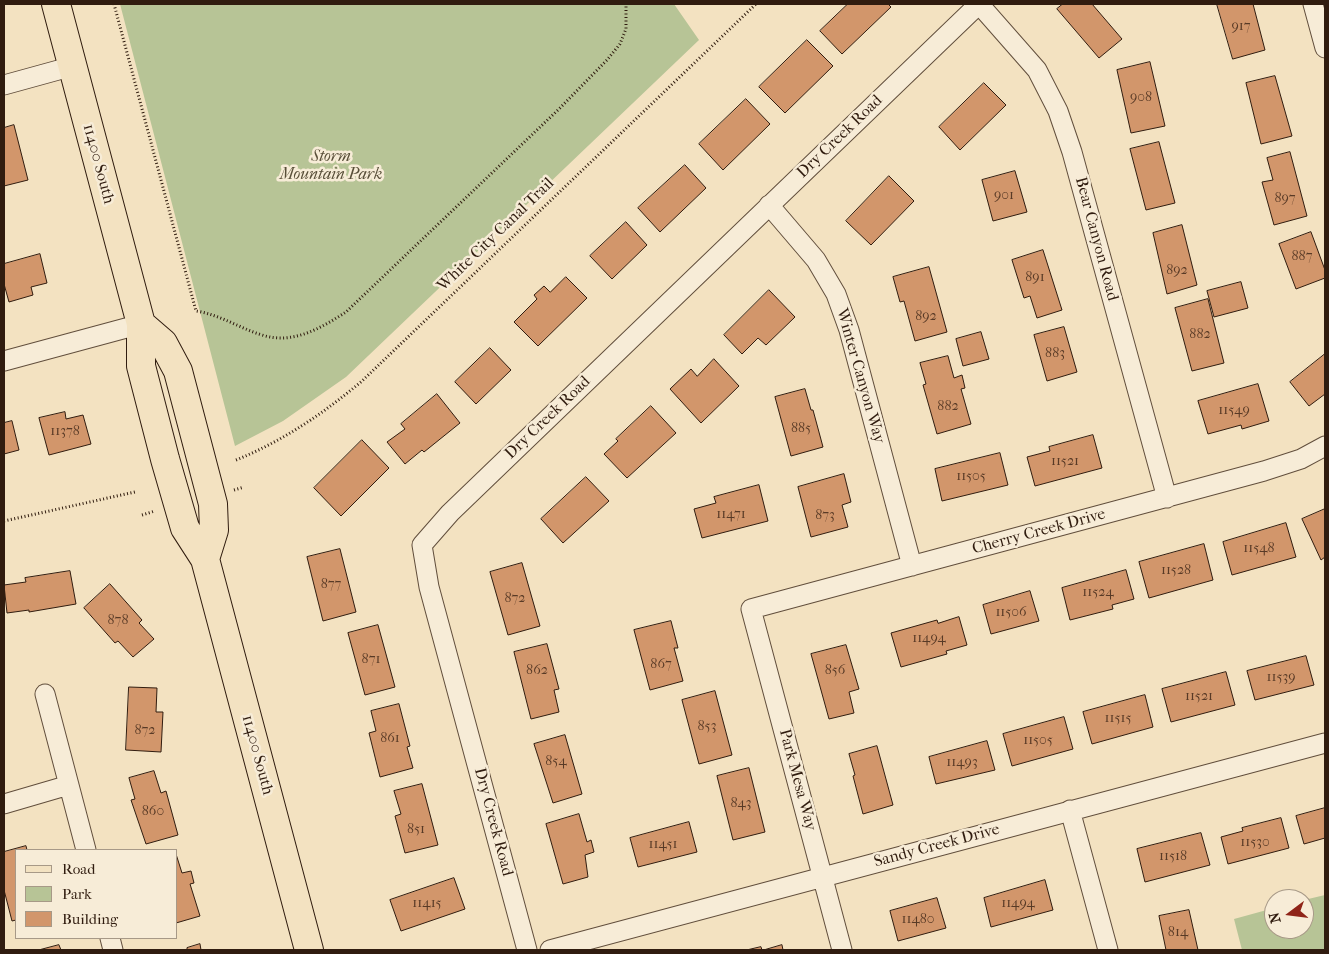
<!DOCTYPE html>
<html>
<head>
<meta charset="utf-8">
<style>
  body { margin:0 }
  #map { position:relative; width:1329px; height:954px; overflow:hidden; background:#f3e2c1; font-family:"IM FELL French Canon",serif }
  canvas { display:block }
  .frame { position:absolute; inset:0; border:5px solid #301c0f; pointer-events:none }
  .legend { position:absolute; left:15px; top:849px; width:162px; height:90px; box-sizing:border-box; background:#f7ecd7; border:1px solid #a79987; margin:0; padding:6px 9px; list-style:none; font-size:15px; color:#301c0f }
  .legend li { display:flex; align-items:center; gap:10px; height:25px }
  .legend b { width:25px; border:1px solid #a79987 }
  .north { position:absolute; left:1264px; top:889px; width:50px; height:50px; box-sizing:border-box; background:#f7ecd7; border:1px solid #a79987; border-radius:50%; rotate:255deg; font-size:14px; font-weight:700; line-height:20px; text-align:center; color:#301c0f }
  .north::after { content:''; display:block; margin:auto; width:18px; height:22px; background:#8f2418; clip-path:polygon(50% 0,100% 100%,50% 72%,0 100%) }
</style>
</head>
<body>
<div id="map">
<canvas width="1329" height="954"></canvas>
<div class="frame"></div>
<ul class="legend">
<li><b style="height:6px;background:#f3e2c1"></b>Road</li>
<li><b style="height:14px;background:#b7c496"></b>Park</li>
<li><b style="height:14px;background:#d2966b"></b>Building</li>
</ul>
<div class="north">N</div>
</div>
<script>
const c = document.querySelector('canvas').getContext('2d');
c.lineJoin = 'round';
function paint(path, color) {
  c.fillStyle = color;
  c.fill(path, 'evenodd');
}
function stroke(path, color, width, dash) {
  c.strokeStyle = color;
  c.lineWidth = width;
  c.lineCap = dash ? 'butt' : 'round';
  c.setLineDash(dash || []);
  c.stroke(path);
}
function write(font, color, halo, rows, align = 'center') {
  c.font = font + ' "IM FELL French Canon",serif';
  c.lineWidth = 5;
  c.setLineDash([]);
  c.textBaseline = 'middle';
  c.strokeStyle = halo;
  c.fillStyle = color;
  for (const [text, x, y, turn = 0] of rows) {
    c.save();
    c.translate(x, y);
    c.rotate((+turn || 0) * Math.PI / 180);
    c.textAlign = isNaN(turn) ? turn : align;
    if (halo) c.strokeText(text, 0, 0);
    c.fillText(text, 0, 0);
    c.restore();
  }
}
paint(new Path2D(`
  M120,4H674L699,40L346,377L283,421L235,446Z
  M1325,895V950H1242L1234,919L1274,908V929H1304V900Z`), '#b7c496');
const building = new Path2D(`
  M848,4H888L891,7L842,54L820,31Z
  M1063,4H1092L1122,39L1099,58L1057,9Z
  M1217,4H1253L1265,50L1233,59Z
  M807,40L833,66L785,113L759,87Z
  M1150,62L1165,126L1131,133L1117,70Z
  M1275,76L1292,136L1261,144L1246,83Z
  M984,83L1006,105L960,150L939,127Z
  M746,99L770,124L723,170L699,144Z
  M14,125L28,180L4,186V128Z
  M1159,142L1175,203L1146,210L1130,149Z
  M1290,152L1307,216L1274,225L1262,182L1273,180L1267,158Z
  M685,165L706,188L660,232L638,208Z
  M1015,171L1027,212L993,221L982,180Z
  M889,176L914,201L871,245L846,221Z
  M626,222L647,245L612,279L590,256Z
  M1182,225L1197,285L1167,294L1153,233Z
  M1311,232L1325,270V278L1296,289L1279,244Z
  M1043,250L1062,310L1037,318L1030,296L1024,298L1012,260Z
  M40,254L47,283L31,287L33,295L9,302L4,284V264Z
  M929,267L947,332L915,341L904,301L900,302L893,277Z
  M566,277L587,298L538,346L514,322L537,299L534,295L544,286L550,292Z
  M1241,282L1248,308L1214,317L1207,291Z
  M769,290L795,317L766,345L758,338L742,354L724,335Z
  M1208,299L1224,363L1192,371L1175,308Z
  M1064,327L1077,372L1047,381L1034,335Z
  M981,332L989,359L963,366L956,339Z
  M490,348L511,370L476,404L455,382Z
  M1325,354V394L1309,406L1290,382Z
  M948,356L954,378L962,375L965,388L961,389L971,424L937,434L923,385L926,384L920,363Z
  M714,359L739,386L701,423L670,389L691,369L697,376Z
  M1258,384L1269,421L1242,429L1241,425L1208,434L1198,401Z
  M805,389L811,410H813L823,447L791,456L775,397Z
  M437,394L460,423L424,452L422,450L405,464L387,442L405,429L401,424Z
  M651,406L676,433L627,478L604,454L618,441L616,439Z
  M65,412L66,419L83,415L91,444L49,455L39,418Z
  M12,421L19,450L4,454V423Z
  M1093,435L1102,468L1035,486L1027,457L1050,451L1049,447Z
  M362,440L389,468L341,516L314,488Z
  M1000,453L1008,485L942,501L935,469Z
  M844,474L851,502L842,505L848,527L811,537L798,487Z
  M586,477L609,501L563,543L541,519Z
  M759,485L768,521L702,538L694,509L716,503L714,497Z
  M1325,509V557L1321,560L1302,519Z
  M1286,523L1296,557L1232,575L1223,542Z
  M1204,544L1213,580L1149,598L1139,562Z
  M340,549L356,612L323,621L307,557Z
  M522,563L540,626L508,635L490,572Z
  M1126,570L1134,599L1112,605L1113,609L1070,620L1062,588Z
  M70,571L76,604L29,612V610L7,613L4,585L26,582L25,578Z
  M110,584L142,620L139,623L154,639L133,657L118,641L115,643L84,608Z
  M1030,591L1039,621L991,634L983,605Z
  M959,617L967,645L946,651L947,654L901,667L891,633L937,620L938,623Z
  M671,621L678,648H674L683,681L650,690L634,630Z
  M378,625L395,687L365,695L348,633Z
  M547,644L559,689L554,690L559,712L531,719L514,652Z
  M846,645L859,689L849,692L854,713L829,719L811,654Z
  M1306,656L1314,685L1255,700L1247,671Z
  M1226,672L1235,705L1171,722L1162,689Z
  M129,687L157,688L156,712H163L161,752L126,750Z
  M715,691L732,755L699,764L682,700Z
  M1145,695L1153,727L1092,744L1083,712Z
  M399,704L410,746L407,747L413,768L380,777L369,733L376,731L371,711Z
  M1064,717L1073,749L1012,766L1003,734Z
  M565,735L582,794L553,803L534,744Z
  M987,741L995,770L936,784L929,757Z
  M877,746L893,805L863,814L853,776L855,775L849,754Z
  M749,768L765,832L733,840L717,776Z
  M154,771L161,793L166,791L178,835L146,844L131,800L135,799L129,778Z
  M422,784L438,845L405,853L395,816L401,814L394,791Z
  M1325,808V838L1304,844L1296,816Z
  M579,814L587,842L591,840L594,852L585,855L588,877L563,884L546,824Z
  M1281,818L1289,848L1228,864L1221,837L1243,831L1242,828Z
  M689,822L697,852L638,867L630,838Z
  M1201,833L1210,865L1145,882L1137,849Z
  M26,846L27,850H16V920L12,921L4,890V852Z
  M176,854L182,873L191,871L194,883L190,884L200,916L176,923Z
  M454,878L465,909L401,931L390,900Z
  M1045,880L1053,910L991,927L984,898Z
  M937,898L946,928L898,941L890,911Z
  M1189,910L1198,950H1166L1159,916Z
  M200,944L201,950H187V948Z
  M59,945L61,950H39Z
  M782,945L783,950H764Z
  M761,947L762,950H747Z`);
paint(building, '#d2966b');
stroke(building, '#301c0f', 1);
const street = new Path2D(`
  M979,4L1037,70L1058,111L1072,152L1167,498
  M1313,4L1325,48
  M4,85L73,66
  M769,205L816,260L836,294L849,330L912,566
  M4,361L141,324
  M45,694L86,850
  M4,804L69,785
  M1070,810L1108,950
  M110,938L113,950
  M527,950L429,587L422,545L450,513L979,4
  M550,950L1325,743
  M842,950L751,609L1264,471L1301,459L1325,446`);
const primary = new Path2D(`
  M56,4L141,324V366L165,459L185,528L205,559L309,950
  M141,324L163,343L178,371L213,504L214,530L205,559`);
stroke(street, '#614e3c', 21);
stroke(primary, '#301c0f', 30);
stroke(new Path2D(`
  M114,4L196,311C221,315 239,328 262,335C293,345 321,328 346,312L559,109L607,60L620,44L626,29V4
  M236,460C283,441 324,413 362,381L756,4
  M234,490L244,487
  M142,515L155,511
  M4,521L135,492`), '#301c0f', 3, [1, 2.5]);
stroke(street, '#f7ecd7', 19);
stroke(primary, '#f3e2c1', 28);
write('14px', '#583a26', null, [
  ["917",1241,27],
  ["908",1141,98],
  ["901",1004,196],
  ["897",1285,199],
  ["887",1302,257],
  ["892",1177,271],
  ["891",1035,278],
  ["892",926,317],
  ["882",1200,335],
  ["883",1055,354],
  ["882",948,407],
  ["11549",1234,411],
  ["885",801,429],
  ["11378",65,432],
  ["11521",1065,462],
  ["11505",971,477],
  ["11471",731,515],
  ["873",825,516],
  ["11548",1259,549],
  ["11528",1176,571],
  ["877",331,585],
  ["11524",1098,593],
  ["872",515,599],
  ["11506",1011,613],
  ["878",118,621],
  ["11494",929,639],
  ["871",371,660],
  ["867",661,665],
  ["862",537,671],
  ["856",835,671],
  ["11539",1281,678],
  ["11521",1199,697],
  ["11515",1118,719],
  ["853",707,727],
  ["872",145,731],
  ["861",390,739],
  ["11505",1038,741],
  ["854",556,762],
  ["11493",962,763],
  ["843",741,804],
  ["860",153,812],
  ["851",416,830],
  ["11530",1255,843],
  ["11451",663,845],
  ["11518",1173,857],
  ["11415",427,904],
  ["11494",1018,904],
  ["11480",918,920],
  ["814",1178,933]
]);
write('16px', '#301c0f', '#f7ecd7', [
  ["Dry Creek Road",840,137,-44],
  ["11400 South",98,164,75],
  ["White City Canal Trail",496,235,-44],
  ["Bear Canyon Road",1096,239,75],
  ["Winter Canyon Way",860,376,74],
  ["Dry Creek Road",548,418,-44],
  ["Cherry Creek Drive",1039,532,-15],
  ["11400 South",257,755,75],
  ["Park Mesa Way",797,780,75],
  ["Dry Creek Road",493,822,75],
  ["Sandy Creek Drive",937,846,-15]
]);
write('italic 16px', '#584e38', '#f7ecd7', [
  ["Storm",331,157],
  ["Mountain Park",331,175]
]);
</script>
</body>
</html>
